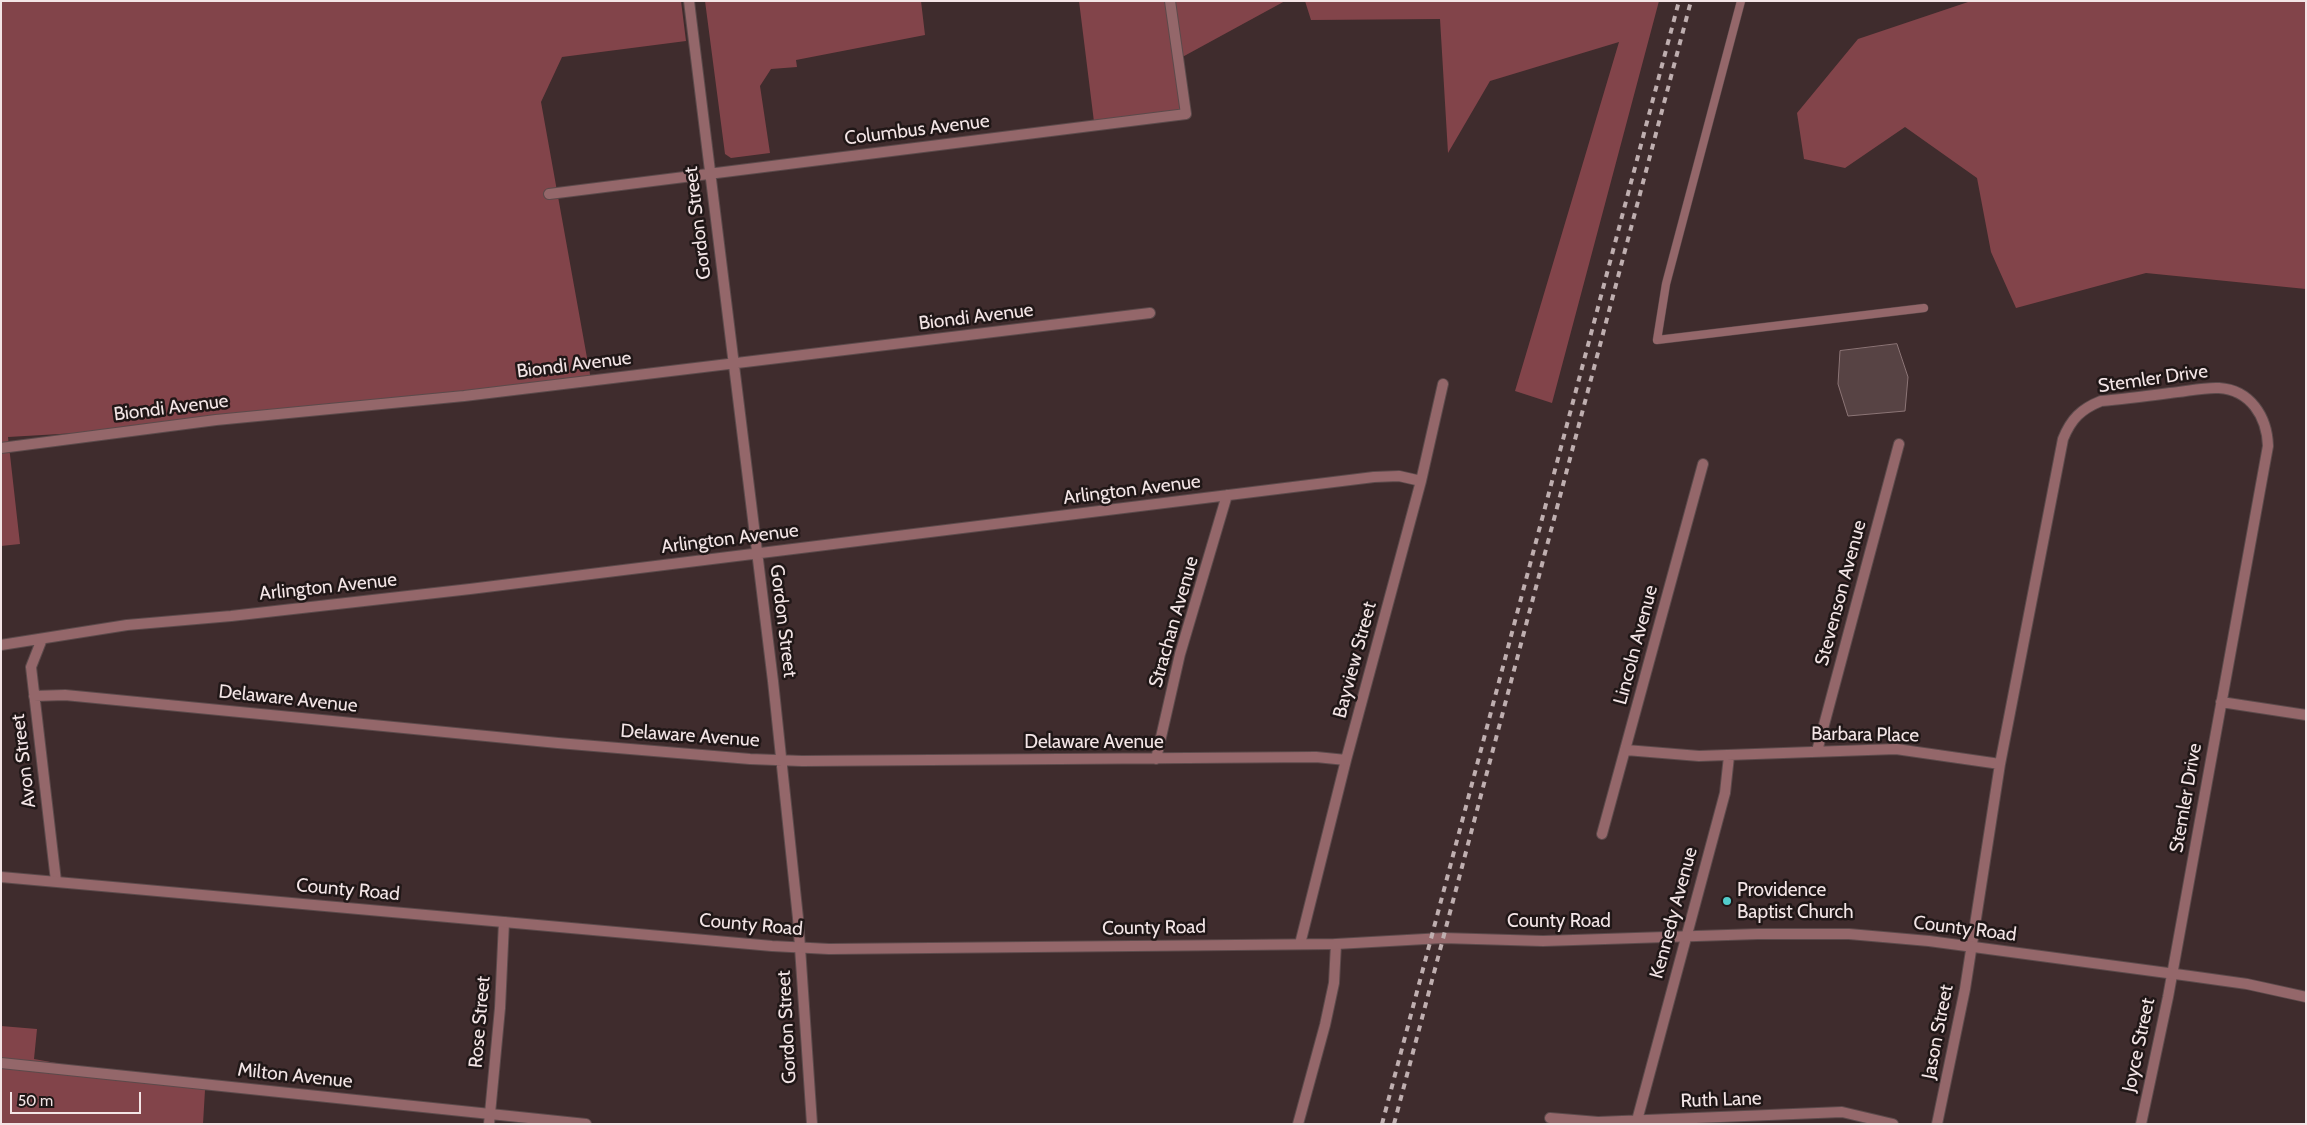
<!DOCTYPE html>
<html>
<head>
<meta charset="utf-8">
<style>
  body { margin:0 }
  #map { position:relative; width:2307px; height:1125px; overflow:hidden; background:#3f2c2d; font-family:Cabin,sans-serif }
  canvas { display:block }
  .frame { position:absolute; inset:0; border:2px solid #f3e5e6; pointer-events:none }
  .scale { position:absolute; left:10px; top:1092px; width:131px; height:22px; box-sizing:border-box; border:2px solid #f3e5e6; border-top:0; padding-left:6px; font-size:15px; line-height:18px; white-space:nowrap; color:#f3e5e6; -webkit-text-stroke:4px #201717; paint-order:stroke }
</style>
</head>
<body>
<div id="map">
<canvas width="2307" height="1125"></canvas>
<div class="frame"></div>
<div class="scale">50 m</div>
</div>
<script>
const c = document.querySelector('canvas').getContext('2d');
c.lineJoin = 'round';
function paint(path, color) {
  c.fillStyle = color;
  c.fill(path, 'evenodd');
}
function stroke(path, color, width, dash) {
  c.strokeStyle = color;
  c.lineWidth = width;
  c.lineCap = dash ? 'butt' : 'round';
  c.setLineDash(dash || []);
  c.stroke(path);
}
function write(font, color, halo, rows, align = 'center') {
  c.font = font + ' Cabin,sans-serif';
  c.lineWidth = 5;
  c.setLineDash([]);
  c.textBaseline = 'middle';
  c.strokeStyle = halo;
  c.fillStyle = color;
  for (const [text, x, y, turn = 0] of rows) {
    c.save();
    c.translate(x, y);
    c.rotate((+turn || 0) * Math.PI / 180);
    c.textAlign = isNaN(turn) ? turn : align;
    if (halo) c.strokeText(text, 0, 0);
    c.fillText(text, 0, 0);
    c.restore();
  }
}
paint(new Path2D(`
  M1,1H681L686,41L562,57L541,102L591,380L163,428L8,437L20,544L1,546Z
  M705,1H921L925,35L796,60L797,67L771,69L760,86L770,153L731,158L725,154Z
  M1079,1H1285L1175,61L1182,120L1095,130Z
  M1305,1H1659L1552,403L1515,391L1619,42L1490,81L1448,153L1440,19L1311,20Z
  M1971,1H2306V289L2146,273L2016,308L1991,252L1977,178L1905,127L1845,168L1804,159L1797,113L1858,39Z
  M1,1026L37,1029L34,1059L205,1090L203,1124H1Z`), '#82444a');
const building = new Path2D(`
  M1897,344L1908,377L1905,411L1848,416L1838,384L1840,351Z`);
paint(building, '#574344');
stroke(building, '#8c7576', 1);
const service = new Path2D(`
  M1741,1L1666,284L1657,340L1924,308`);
const minor = new Path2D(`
  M689,1L773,681L798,918L812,1124
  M549,194L1186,114L1170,1
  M1,448L216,420L464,396L1150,313
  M42,639L31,667L56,881
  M1,645L127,625L231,616L470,589L1374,477L1399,476L1421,481
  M34,696L65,695L558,743L750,759L802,761L1316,757L1346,760
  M2221,702L2306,715
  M1626,750L1699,756L1896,749L2000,764
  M1817,751L1899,444
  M1156,759L1180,654L1227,495
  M1602,834L1703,464
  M1300,944L1346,760L1421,481L1443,384
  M1,1063L586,1124
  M1550,1118L1598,1122L1842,1112L1893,1124
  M489,1124L500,1008L504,922
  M1298,1124L1325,1025L1334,983L1336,944
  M1636,1124L1725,793L1729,756
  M1937,1124L1965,989L2000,764L2063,439C2071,419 2081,409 2101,401C2124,399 2147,396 2170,393C2185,392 2203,387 2219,388C2250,390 2267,416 2268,446L2168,997L2141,1124`);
const tertiary = new Path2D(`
  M1,877L772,946L829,949L1336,944L1443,938L1543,941L1758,934H1849L1929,941L2190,976L2247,984L2306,997`);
stroke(service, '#5c4a4b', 9);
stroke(minor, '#5c4a4b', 12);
stroke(tertiary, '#5c4a4b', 12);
stroke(service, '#94676a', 8);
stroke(minor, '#94676a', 10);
stroke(tertiary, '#94676a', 10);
stroke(new Path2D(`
  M1382,1124L1679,1
  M1394,1124L1691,1`), '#bfafb0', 4, [6, 6]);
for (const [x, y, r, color] of [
  [1727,901,5,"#52cdcc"]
]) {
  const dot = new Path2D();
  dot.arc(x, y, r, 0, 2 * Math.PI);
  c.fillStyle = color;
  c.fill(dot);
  stroke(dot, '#201717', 2);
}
write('19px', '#f3e5e6', '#201717', [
  ["Columbus Avenue",917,130,-7],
  ["Gordon Street",698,223,-97],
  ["Biondi Avenue",976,317,-7],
  ["Biondi Avenue",574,365,-7],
  ["Stemler Drive",2153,379,-8],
  ["Biondi Avenue",171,408,-7],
  ["Arlington Avenue",1132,490,-7],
  ["Arlington Avenue",730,539,-7],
  ["Arlington Avenue",328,587,-6],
  ["Stevenson Avenue",1841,593,-75],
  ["Gordon Street",783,621,83],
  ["Strachan Avenue",1174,622,-74],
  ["Lincoln Avenue",1636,645,-75],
  ["Bayview Street",1355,660,-75],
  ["Delaware Avenue",288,699,6],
  ["Barbara Place",1865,735,1],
  ["Delaware Avenue",690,736,4],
  ["Delaware Avenue",1094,742],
  ["Avon Street",24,761,-97],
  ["Stemler Drive",2186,798,-80],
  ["County Road",348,890,5],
  ["Kennedy Avenue",1674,913,-75],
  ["County Road",1559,921],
  ["County Road",751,925,5],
  ["County Road",1154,928,-1],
  ["County Road",1965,929,7],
  ["Rose Street",480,1022,-85],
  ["Gordon Street",787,1027,-93],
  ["Jason Street",1938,1032,-79],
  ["Joyce Street",2139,1045,-78],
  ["Milton Avenue",295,1076,6],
  ["Ruth Lane",1721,1100,-2]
]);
write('19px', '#f3e5e6', '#201717', [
  ["Providence",1737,890],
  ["Baptist Church",1737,912]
], 'left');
</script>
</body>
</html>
